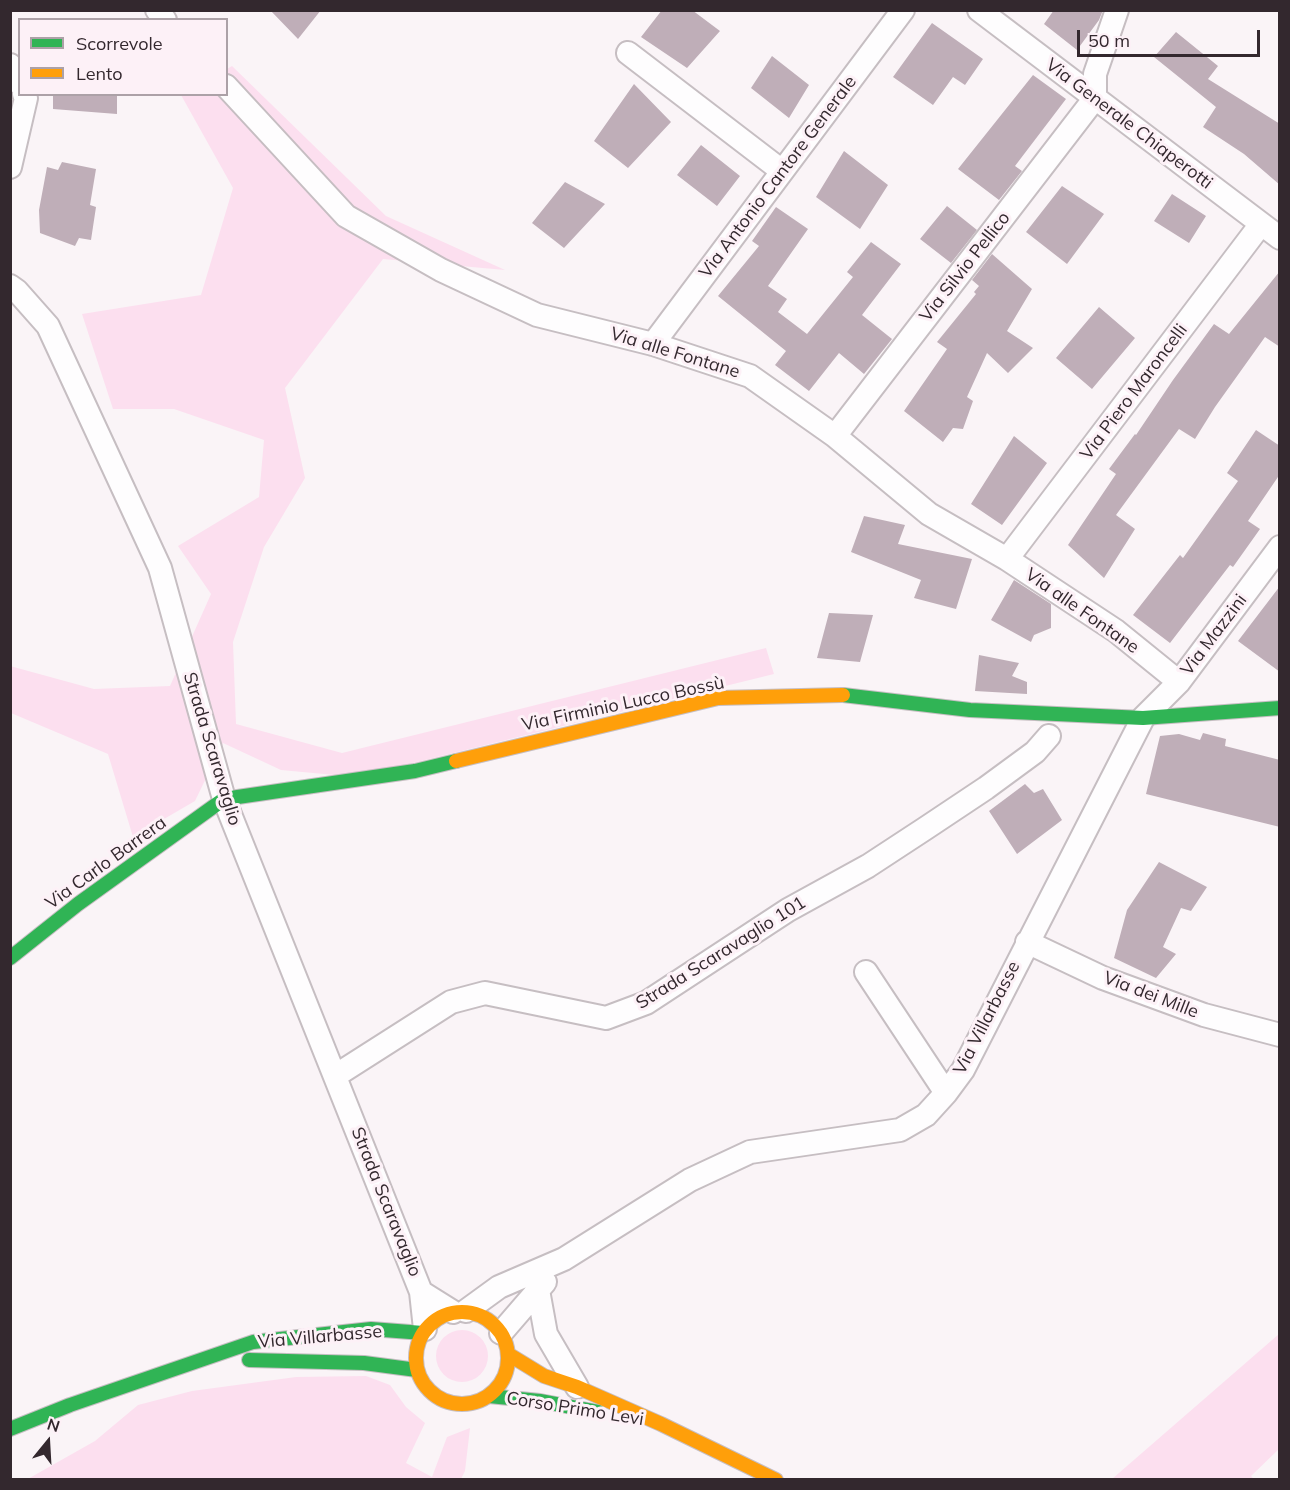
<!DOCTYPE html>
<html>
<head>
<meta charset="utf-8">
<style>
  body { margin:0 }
  #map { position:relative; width:1290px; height:1490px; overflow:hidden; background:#faf4f7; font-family:Mulish,sans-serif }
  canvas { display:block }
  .frame { position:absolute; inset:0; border:12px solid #33282e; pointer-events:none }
  .legend { position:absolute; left:18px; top:18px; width:210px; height:78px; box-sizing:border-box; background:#fdf1f7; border:2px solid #aca1a7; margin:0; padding:8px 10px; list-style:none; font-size:18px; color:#33282e }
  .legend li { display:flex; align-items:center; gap:12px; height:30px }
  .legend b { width:30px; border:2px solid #aca1a7 }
  .north { position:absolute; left:18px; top:1412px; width:60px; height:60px; -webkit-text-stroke:4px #fdf1f7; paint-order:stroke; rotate:18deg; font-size:16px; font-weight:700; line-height:24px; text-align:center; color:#33282e }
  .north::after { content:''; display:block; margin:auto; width:21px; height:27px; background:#33282e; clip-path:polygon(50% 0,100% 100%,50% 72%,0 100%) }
  .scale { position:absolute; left:1077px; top:30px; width:183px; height:27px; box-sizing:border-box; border:3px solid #33282e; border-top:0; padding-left:8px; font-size:18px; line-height:21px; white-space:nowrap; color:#33282e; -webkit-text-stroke:4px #fdf1f7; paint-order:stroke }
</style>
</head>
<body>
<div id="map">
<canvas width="1290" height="1490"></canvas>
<div class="frame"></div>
<ul class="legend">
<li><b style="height:8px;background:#30b455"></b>Scorrevole</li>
<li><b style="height:8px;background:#ff9f0a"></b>Lento</li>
</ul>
<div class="north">N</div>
<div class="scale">50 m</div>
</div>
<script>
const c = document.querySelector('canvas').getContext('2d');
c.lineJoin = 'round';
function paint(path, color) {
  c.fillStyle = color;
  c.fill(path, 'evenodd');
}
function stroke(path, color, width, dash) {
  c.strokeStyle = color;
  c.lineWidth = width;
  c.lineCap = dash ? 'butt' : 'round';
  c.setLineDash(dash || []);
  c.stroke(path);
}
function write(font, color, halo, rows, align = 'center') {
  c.font = font + ' Mulish,sans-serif';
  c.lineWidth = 6;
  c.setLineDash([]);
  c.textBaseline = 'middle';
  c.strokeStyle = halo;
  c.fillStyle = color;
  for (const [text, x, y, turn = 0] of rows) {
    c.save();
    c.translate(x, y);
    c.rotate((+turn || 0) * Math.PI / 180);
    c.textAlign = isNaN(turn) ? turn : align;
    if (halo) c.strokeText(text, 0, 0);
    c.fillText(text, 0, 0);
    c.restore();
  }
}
paint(new Path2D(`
  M232,66L386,216L505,270L383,259L285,388L305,478L264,547L233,642L236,724L342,753L766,648L774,674L356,777L281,770L223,743L195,801L133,837L108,754L11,713L10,666L94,689L170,686L211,594L178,546L259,497L264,440L174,409H113L82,314L201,295L233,188L181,95L226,94L227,69Z
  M436 1356a26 26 0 1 1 52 0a26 26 0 1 1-52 0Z
  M1279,1334V1449L1251,1476L1254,1479H1112Z
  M366,1376L390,1385L406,1407L425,1423L406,1463L432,1477L447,1437L470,1428L465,1471L461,1479L26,1480L95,1441L138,1405L192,1391L296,1377Z`), '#fcdfef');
paint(new Path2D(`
  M270,10H321L298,39Z
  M662,10H692L720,31L687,68L641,37Z
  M1054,10H1103L1099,20L1077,50L1044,24Z
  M932,23L983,59L965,85L953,77L933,105L893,77Z
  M1176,32L1218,66L1208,79L1280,124V185L1244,154L1203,127L1216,107L1154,57Z
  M772,56L809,85L789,118L751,88Z
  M1033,75L1066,99L1015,166L1022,171L999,200L958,169Z
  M634,84L671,122L628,168L594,141Z
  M53,94H117V114L53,109Z
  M701,145L740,176L717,206L677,175Z
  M844,151L888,185L860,229L816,197Z
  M62,162L96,169L90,205L96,207L91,240L79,238L75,246L40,233L39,210L47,167L58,170Z
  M565,182L605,204L564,248L532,223Z
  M1062,186L1104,214L1067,264L1026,232Z
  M1172,194L1206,216L1189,243L1154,221Z
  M947,206L977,230L951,263L920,239Z
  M776,207L808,229L768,286L787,299L778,312L807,334L853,277L847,272L871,242L901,264L862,315L892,339L864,374L839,353L809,391L775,365L786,351L718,296L759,246L752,241Z
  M992,254L1032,289L1007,331L1033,348L1008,373L987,353L967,397L973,401L963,429L953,428L943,442L904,411L947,349L937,342L976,294L974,292L979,286L972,280Z
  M1280,271V347L1265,337L1215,407L1195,439L1179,429L1116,515L1135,529L1104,578L1068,545L1116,474L1109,469L1135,434L1136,435L1173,380L1214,324L1229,334Z
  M1099,307L1135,338L1092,389L1056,358Z
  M1256,430L1280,446V474L1248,521L1260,529L1233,567L1230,565L1170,643L1133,615L1180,555L1183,558L1238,481L1227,473Z
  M1014,436L1047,463L1002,525L971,504Z
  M864,516L905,525L898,544L972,559L956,609L914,598L921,580L851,552Z
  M1014,580L1051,604V628L1034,635L1031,642L991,620Z
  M1280,586V672L1238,641Z
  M829,613L873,615L860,662L817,658Z
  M979,655L1019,663L1012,676L1027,682V694L975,691Z
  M1203,733L1226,739L1225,746L1280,760V827L1146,794L1160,736L1179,734L1200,740Z
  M1025,784L1034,793L1043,789L1062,820L1017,854L989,811Z
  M1159,862L1207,887L1191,911L1181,908L1163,947L1176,954L1156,978L1114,958L1127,910Z`), '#bfaeb8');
const street = new Path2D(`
  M157,10L165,20
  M979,10L1280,238
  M628,53L782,171
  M10,65L20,84
  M226,86L346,216L441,270L537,315L653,344L750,376L835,436L929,514L1007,559L1116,631L1179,682
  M1095,98V74L1117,10
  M10,167L26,98L24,94
  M10,286L17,291L48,326L160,568L224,799L421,1292
  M653,344L903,10
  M835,436L1095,98
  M1007,559L1261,224
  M1027,942L1103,978L1204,1015L1280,1035
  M866,972L946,1093
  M335,1076L451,1002L485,993L606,1018L646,1003L788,910L868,866L926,828L986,788L1035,752L1049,736
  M538,1290L546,1334L577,1387
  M466,1311L499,1287L564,1259L690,1180L750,1152L900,1130L926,1115L946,1093L963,1070L1143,718L1179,682L1280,547
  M425,1329L421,1292L453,1312
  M501,1333L545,1282`);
const fast = new Path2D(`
  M843,695L970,710L1143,718L1280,708
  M10,958L78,904L224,799L415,771L456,761
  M249,1360L364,1363L417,1370
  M489,1396L540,1401L598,1412
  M10,1429L70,1405L253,1342L371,1329L423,1333`);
const slow = new Path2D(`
  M456,761L718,698L843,695
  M416 1358a46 46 0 1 1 92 0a46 46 0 1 1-92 0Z
  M508,1354L544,1376L577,1387L661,1424L776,1480`);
stroke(street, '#c6bec2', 26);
stroke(fast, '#c6bec2', 16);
stroke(slow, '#c6bec2', 16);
stroke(street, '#fefdfe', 22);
stroke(fast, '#30b455', 14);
stroke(slow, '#ff9f0a', 14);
write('18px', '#33282e', '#fdf1f7', [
  ["Via Generale Chiaperotti",1129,124,37],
  ["Via Antonio Cantore Generale",778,177,-53],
  ["Via Silvio Pellico",965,267,-52],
  ["Via alle Fontane",675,353,17],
  ["Via Piero Maroncelli",1134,392,-53],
  ["Via alle Fontane",1082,611,35],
  ["Via Mazzini",1214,635,-53],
  ["Via Firminio Lucco Bossù",623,704,-12],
  ["Strada Scaravaglio",212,749,73],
  ["Via Carlo Barrera",106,863,-36],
  ["Strada Scaravaglio 101",721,953,-32],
  ["Via dei Mille",1151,995,21],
  ["Via Villarbasse",987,1018,-63],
  ["Strada Scaravaglio",386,1202,68],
  ["Via Villarbasse",320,1337,-5],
  ["Corso Primo Levi",575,1409,9]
]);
</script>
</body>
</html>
